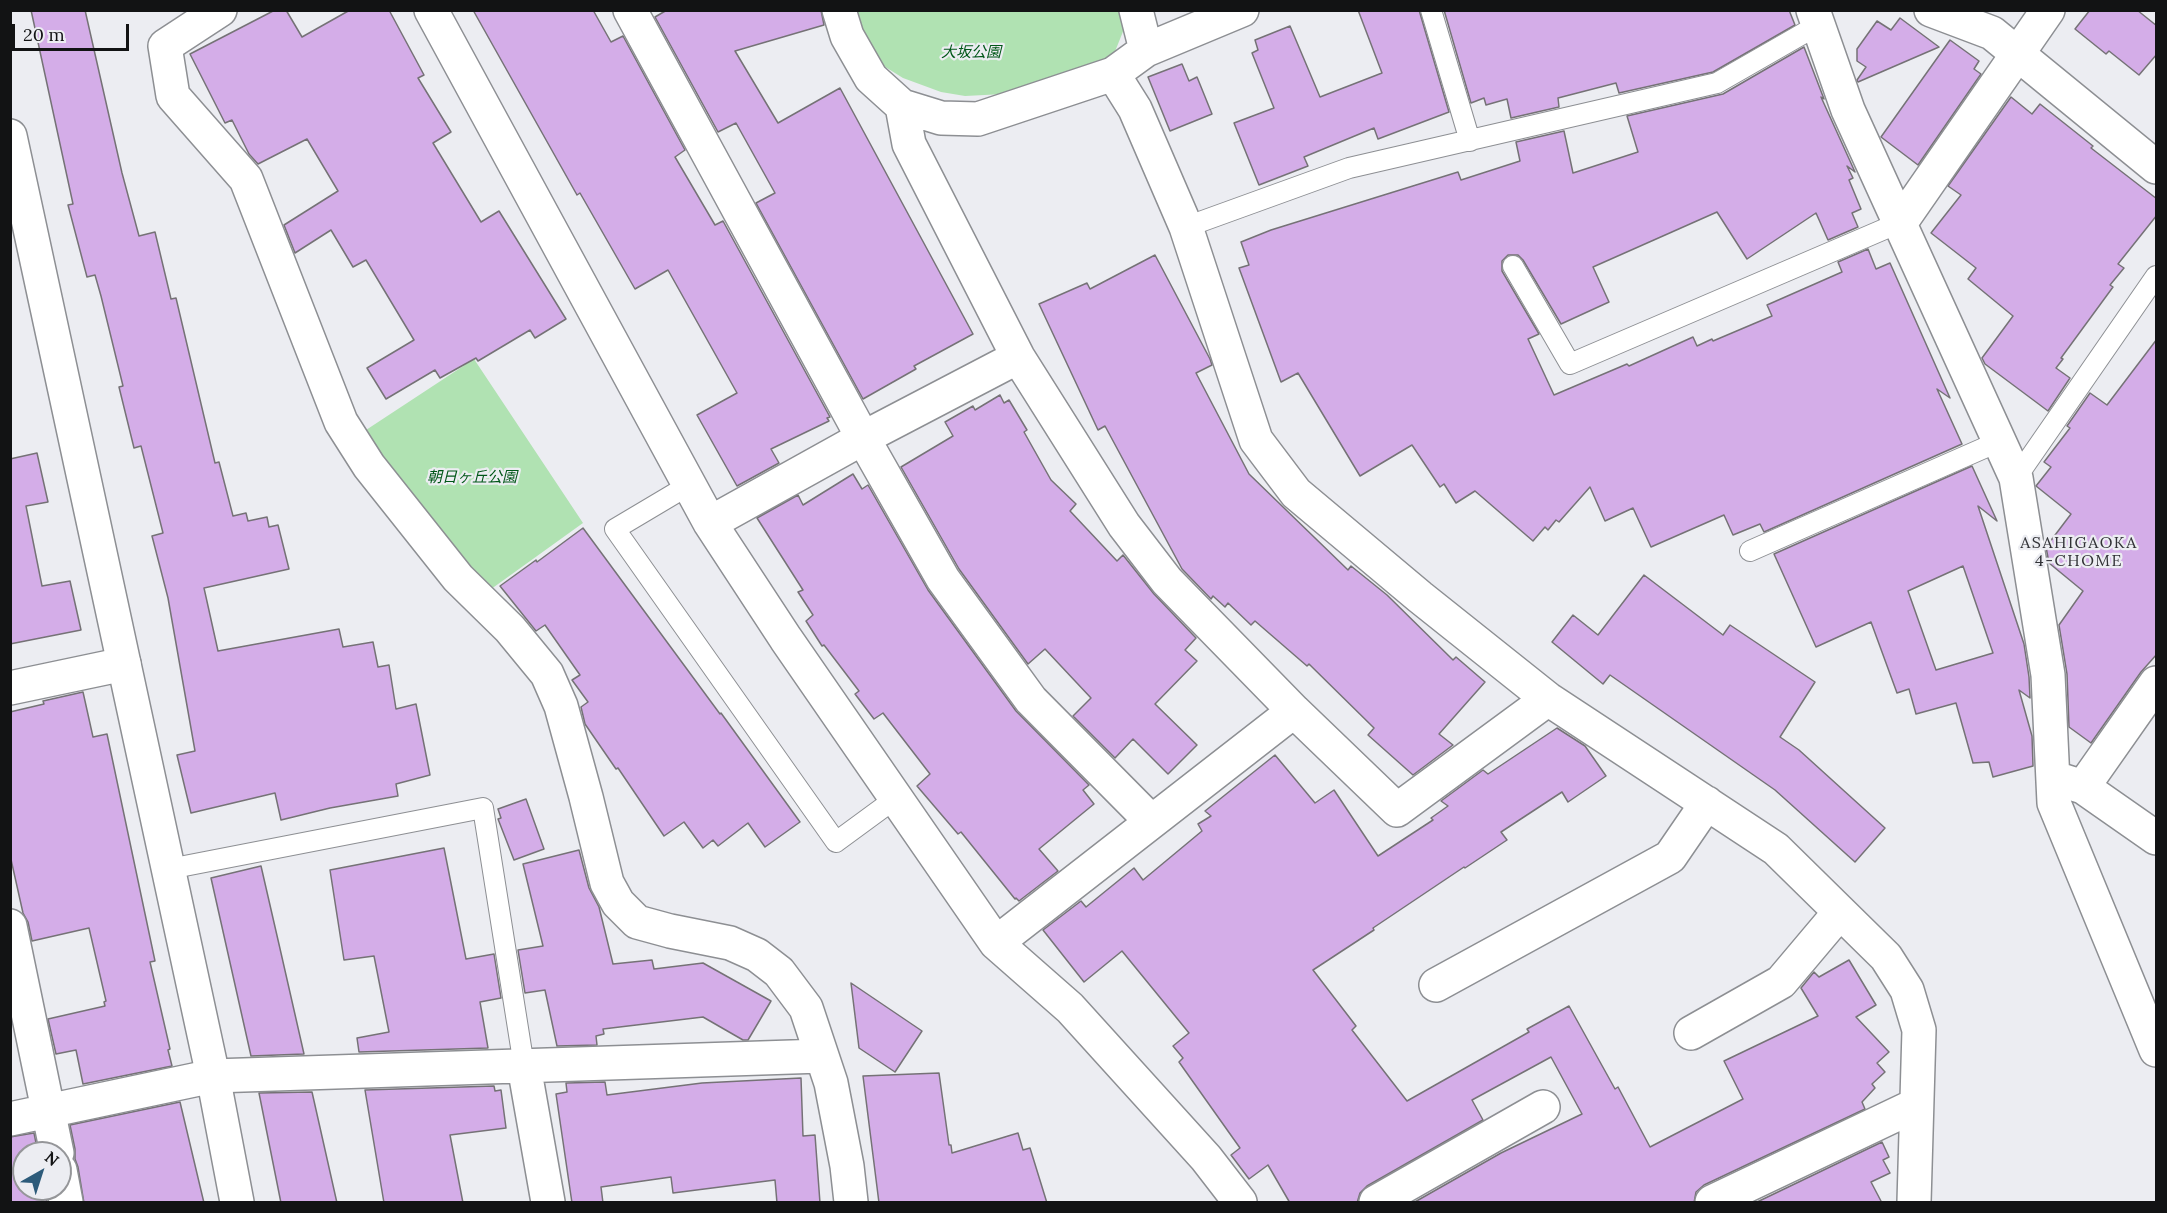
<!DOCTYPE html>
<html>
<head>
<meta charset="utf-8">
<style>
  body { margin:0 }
  #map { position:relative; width:2167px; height:1213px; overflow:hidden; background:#ecedf2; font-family:Lora,serif }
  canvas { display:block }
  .frame { position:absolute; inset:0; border:12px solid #121314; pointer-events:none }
  .north { position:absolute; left:12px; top:1141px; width:60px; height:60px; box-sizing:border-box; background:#ecedf2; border:2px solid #959699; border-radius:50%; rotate:39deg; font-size:16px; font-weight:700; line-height:24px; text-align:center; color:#121314 }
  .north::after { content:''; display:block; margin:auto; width:21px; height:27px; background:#2d5b7a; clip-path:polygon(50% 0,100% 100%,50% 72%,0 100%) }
  .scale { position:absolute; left:12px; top:24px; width:117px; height:27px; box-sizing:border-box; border:3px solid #121314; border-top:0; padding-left:8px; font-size:18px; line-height:21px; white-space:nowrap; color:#121314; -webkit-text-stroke:4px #ecedf2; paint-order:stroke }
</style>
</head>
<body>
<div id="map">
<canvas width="2167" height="1213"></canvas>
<div class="frame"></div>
<div class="north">N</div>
<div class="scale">20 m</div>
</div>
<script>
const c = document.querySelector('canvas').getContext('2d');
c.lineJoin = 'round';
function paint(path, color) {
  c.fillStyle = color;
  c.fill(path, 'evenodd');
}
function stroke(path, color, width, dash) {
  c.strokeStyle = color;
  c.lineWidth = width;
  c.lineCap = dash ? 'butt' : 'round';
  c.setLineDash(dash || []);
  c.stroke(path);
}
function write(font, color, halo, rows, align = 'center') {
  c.font = font + ' Lora,"Noto Sans JP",serif';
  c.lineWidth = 4.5;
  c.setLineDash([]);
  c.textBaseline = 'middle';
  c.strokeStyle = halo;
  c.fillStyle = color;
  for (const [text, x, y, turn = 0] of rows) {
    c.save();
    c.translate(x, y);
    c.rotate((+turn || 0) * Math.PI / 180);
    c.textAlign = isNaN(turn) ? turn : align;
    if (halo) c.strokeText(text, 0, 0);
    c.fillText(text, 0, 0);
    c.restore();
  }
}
paint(new Path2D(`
  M851,11H1120L1124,29L1112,59L1004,94L965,96L941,92L903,78L874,60Z
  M474,359L583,523L487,592L417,518L366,430Z`), '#b0e2b2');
const building = new Path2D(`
  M31,10H85L122,173L139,236L155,232L171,299L176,298L215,463L219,462L233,516L246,513L248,521L267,517L269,527L278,525L289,569L204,588L218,651L339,629L343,647L373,642L378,667L389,665L396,709L416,704L430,775L396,784L398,796L330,808L281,820L275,793L191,813L177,755L195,751L168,598L152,536L163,533L141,446L134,448L119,387L123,386L101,296L95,275L87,277L68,205L73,204Z
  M275,10H286L302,37L350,10H389L424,75L418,78L451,132L433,143L481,222L499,211L566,319L535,338L530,330L478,361L476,358L440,378L435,370L386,399L367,368L414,340L366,260L353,267L331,230L295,253L284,225L338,191L307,139L258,164L249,154L232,120L225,123L190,54Z
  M473,10H593L611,42L623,36L685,150L675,157L715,225L723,221L830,417L827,418L829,421L771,449L779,463L737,486L697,415L737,393L668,270L635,289L580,193L577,195Z
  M667,10H821L824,25L735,51L778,123L840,88L973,334L914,366L916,369L863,399L756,203L775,193L736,123L718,132L655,17Z
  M1358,10H1419L1449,112L1378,139L1374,128L1304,157L1308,166L1259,185L1234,123L1274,108L1252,53L1258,50L1255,40L1290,26L1320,97L1382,73Z
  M1444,10H1789L1795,25L1713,72L1619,93L1616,83L1558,98L1559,107L1511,118L1507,99L1486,105L1484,98L1471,103Z
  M2090,10H2137L2157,26V54L2139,75L2109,51L2106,54L2075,29Z
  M1900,18L1939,47L1858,82L1857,80L1866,67L1857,61V49L1877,21L1891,30Z
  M1950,40L1979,61L1974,69L1981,74L1918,165L1881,137Z
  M1804,47L1824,99L1821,97L1855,172L1847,166L1853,178L1849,180L1861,209L1852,213L1858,227L1828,240L1816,213L1747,259L1717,212L1593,267L1609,302L1561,324L1523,260L1518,255H1508L1502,261V271L1539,334L1528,339L1554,395L1627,364L1629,366L1693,337L1697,346L1712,339L1713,341L1772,316L1767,305L1842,272L1838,262L1868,249L1876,269L1890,263L1950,398L1937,389L1962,444L1764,532L1760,524L1733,535L1724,515L1651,547L1633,508L1605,521L1590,487L1559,522L1556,520L1548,530L1545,527L1533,541L1475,491L1456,503L1444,484L1440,487L1412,445L1360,476L1298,373L1281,382L1239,268L1249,265L1241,242L1271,230L1458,172L1461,180L1520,161L1516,142L1564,131L1573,173L1638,152L1627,116L1723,94Z
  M1182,64L1189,81L1197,77L1212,114L1170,131L1148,77Z
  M2011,97L2032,114L2040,104L2093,146L2091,148L2157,199V215L2118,264L2124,268L2110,285L2113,287L2061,358L2063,359L2056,368L2070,378L2048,411L1985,364L1982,358L2013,316L1968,279L1976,268L1931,233L1961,195L1948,186Z
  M1155,255L1210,359L1212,365L1196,373L1249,474L1348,570L1351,566L1387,595L1453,660L1456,657L1485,682L1439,734L1453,745L1413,775L1368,735L1374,728L1309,664L1307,666L1255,621L1251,625L1228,603L1225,607L1213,596L1211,599L1182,569L1105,426L1098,430L1039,304L1087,283L1090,289Z
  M2157,339V654L2141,672L2091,743L2069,727L2067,674L2059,625L2083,591L2049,563L2046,547L2071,514L2036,486L2051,467L2044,462L2070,428L2067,426L2090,393L2107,405Z
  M1000,395L1004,403L1009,400L1027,430L1024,432L1051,480L1076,504L1070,511L1117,561L1123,555L1154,594L1196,638L1185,650L1197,661L1155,704L1197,745L1168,774L1133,739L1115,758L1073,716L1091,698L1045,649L1028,664L959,569L901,467L953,436L945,422L973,406L975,410Z
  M37,453L48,502L26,506L42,586L70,581L81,630L10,644V459Z
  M1972,466L1997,521L1978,506L2024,644L2029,677L2030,698L2019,690L2032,736L2033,766L1993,777L1989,762L1973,763L1956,703L1916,714L1909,689L1897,693L1871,622L1816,647L1774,554ZM1963,566L1993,653L1936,670L1908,591Z
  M853,474L862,489L868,485L928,590L1016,711L1089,785L1083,790L1094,804L1039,849L1058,871L1019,901L1016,898L1015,899L961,832L958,834L917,786L930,774L883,713L874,719L855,694L859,691L824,645L822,646L806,621L813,615L798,592L803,590L757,518L798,495L803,505Z
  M583,528L720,714L721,713L800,822L765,847L748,823L718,846L713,840L703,848L684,822L664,836L618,768L616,769L585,724L581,707L588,702L572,680L580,675L545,625L536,631L500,586L536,560L537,562Z
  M1644,575L1723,635L1730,625L1815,682L1780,737L1799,750L1885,828L1855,862L1775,790L1610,675L1603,684L1552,642L1573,615L1598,635Z
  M83,692L93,737L107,734L155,961L150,962L170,1049L168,1050L172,1066L83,1084L76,1050L56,1054L48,1019L105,1006L104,1002L106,1001L89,928L32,941L28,922L23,913L10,855V712L44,704L43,701Z
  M1557,728L1585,746L1606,776L1568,802L1562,792L1501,832L1507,840L1465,868L1464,867L1373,928L1374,930L1313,970L1356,1026L1352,1030L1407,1101L1529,1032L1527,1029L1569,1006L1615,1089L1618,1087L1650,1147L1743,1099L1724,1061L1818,1016L1801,988L1814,972L1819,977L1849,960L1876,1005L1856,1017L1889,1052L1877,1063L1885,1072L1872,1084L1875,1088L1862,1102L1865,1109L1704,1185L1696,1192L1694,1203H1413L1501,1153L1582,1114L1551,1057L1472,1100L1483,1120L1367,1186L1360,1193L1357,1203H1290L1268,1165L1249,1179L1231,1155L1240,1148L1179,1062L1183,1058L1173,1046L1189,1033L1122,951L1084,982L1043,930L1081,901L1086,907L1134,868L1143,880L1202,831L1198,824L1211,816L1205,811L1275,755L1315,803L1334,790L1378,856L1433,820L1431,818L1448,806L1441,801L1483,770L1488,774Z
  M526,799L544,849L514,860L498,819L501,818L498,809Z
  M444,848L466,959L494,954L501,998L480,1002L488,1048L359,1052L357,1038L389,1032L374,956L344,960L330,870Z
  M579,850L589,888L599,907L613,964L652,960L654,969L703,963L771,1001L748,1040H743L703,1017L603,1029L604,1034L596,1036L597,1045L557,1046L545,990L525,993L518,950L543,946L523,864Z
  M261,866L281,953L304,1054L251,1056L211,878Z
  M851,983L922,1031L895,1072L859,1048Z
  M939,1073L949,1145H951L952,1153L1018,1133L1023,1150L1030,1148L1047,1203H879L863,1076Z
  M801,1078L803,1136L815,1135L820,1203H777L775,1180L673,1193L671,1177L601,1187L603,1203H572L556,1094L567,1092L566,1083L605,1082L607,1095L702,1083Z
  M494,1086L495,1091L501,1090L506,1128L450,1135L463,1203H384L365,1090Z
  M312,1092L337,1203H281L259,1093Z
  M180,1102L204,1203H84L78,1167L75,1159V1149L70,1125Z
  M34,1133L38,1153H24V1189H44L47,1203H10V1137Z
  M1882,1142L1889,1157L1883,1160L1890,1173L1871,1182L1882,1203H1755Z`);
paint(building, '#d4ade8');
stroke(building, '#757276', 1.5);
const lane = new Path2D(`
  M1431,10L1470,141
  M1186,227L1349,168L1717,83L1818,25
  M1513,266L1570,364L1901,222
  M2016,478L2156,276
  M689,485L615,529L836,842L896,798
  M1750,551L2000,441
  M169,869L483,808L524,1066`);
const street = new Path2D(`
  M220,10L165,46L173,96L246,179L341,422L369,466L458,578L510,629L547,674L561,706L586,797L607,883L618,903L637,922L670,931L730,943L757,955L779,972L806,1008L831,1083L847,1166L851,1202
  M431,10L710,523L786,639L996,943L1070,1008L1206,1158L1240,1202
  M630,10L863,438L943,579L1031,700L1151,821
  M839,10L847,36L871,78L902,106L941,118L978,119L1113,74L1146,50L1242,10
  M1136,10L1146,50
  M1813,10L1848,110L2016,478L2048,675L2054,803L2156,1050
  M1931,10L1992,33L2156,167
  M1113,74L1135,109L1186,227L1256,440L1296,493L1420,597L1548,699L1776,849L1886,957L1907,990L1919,1030L1914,1202
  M902,106L909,144L1018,357L1124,525L1167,581L1294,711L1397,810L1548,699
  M1901,222L2048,10
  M710,523L863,438L1018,357
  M10,688L124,664
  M2061,780L2083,787L2156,838
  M2083,787L2156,683
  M10,926L57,1153
  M996,943L1294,711
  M1436,985L1670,857L1707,803
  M1691,1033L1781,982L1840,912
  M524,1066L548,1202
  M10,1119L213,1076L822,1056
  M60,1170L66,1202
  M1376,1202L1543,1107
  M1712,1202L1916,1105`);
const secondary = new Path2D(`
  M10,136L213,1076L237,1202`);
stroke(lane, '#8d8f93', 22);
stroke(street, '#8d8f93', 36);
stroke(secondary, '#8d8f93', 36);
stroke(lane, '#fff', 20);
stroke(street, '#fff', 33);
stroke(secondary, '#fff', 33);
write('italic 15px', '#005718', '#ecedf2', [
  ["大坂公園",971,53],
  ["朝日ヶ丘公園",472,478]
]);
c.letterSpacing = '1.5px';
write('16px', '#313236', '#ecedf2', [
  ["ASAHIGAOKA",2079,543],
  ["4-CHOME",2079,561]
]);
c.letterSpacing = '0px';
</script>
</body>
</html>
